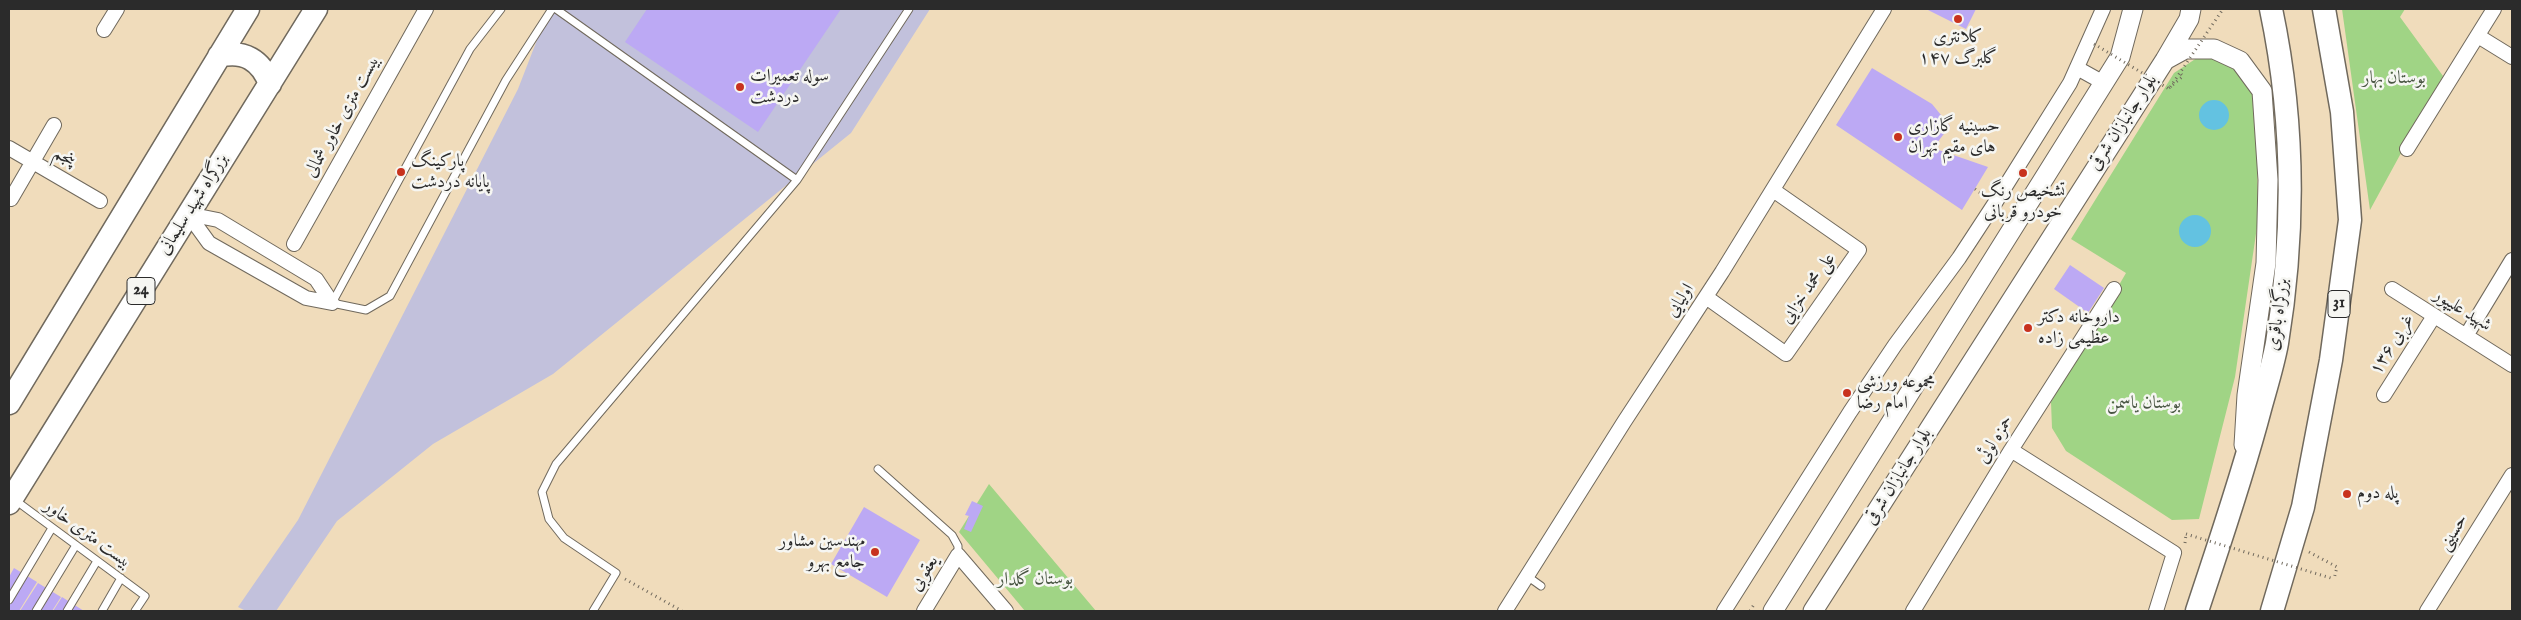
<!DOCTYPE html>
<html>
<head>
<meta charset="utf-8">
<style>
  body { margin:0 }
  #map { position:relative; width:2521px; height:620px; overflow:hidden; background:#f0dcbb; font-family:"IM FELL English",serif }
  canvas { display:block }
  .frame { position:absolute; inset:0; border:10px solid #2b2b2b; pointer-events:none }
</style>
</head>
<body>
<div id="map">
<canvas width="2521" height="620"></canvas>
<div class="frame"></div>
</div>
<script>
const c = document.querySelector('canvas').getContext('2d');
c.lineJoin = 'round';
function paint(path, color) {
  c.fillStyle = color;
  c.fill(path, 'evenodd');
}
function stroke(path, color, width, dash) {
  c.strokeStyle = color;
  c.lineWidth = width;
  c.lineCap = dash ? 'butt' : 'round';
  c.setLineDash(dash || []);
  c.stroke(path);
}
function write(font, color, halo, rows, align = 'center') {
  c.font = font + ' "IM FELL English",Amiri,serif';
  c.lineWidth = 5;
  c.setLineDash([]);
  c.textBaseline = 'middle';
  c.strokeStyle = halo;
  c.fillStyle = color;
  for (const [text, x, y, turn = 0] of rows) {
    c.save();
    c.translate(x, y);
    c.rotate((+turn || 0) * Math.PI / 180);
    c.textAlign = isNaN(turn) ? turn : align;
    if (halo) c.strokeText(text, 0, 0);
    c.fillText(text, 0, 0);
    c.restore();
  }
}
paint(new Path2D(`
  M549,9H930L851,133L553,374L433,444L337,521L276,611H246L238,607L298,520L518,89Z`), '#c2c1dc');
paint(new Path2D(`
  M2342,9H2405L2400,17L2443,76L2370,210Z
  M2206,52L2232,54L2256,100L2258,220L2235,377L2199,519L2172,520L2066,451L2052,428L2051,402L2126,273L2071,239L2174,73Z
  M989,484L1096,611H1025L959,532Z`), '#a0d485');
paint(new Path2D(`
  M2199 115a15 15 0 1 1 30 0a15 15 0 1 1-30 0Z
  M2179 231a16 16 0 1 1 32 0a16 16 0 1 1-32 0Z`), '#63c2e1');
paint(new Path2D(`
  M647,9H841L758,132L625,42Z
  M1926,9H1976L1966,29Z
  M1872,68L1932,104L1950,126L1933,148L1988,167L1962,210L1836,125Z
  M2070,265L2104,288L2088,313L2054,289Z
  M972,501L983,506L971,532L964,529L969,516L965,515Z
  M864,507L920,540L887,597L831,564Z
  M14,568L37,582L19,611H9V577Z
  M38,583L61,597L52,611H20Z
  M62,597L84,611H53Z`), '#bca9f4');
const service = new Path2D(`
  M501,9L470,49L332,303L366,310L390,296L506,80L552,9
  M556,9L797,180
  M878,469L952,535L958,546V555
  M15,500L145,596L135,611
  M1527,576L1541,586
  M9,600L52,528
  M36,611L76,545
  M67,611L97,561
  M102,611L121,578
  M593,611L616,573L564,538L549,519L542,492L556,464L797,180L909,9`);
const minor = new Path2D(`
  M104,30L117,9
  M2478,36L2512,57
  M2077,68L2104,83
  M9,148L100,201
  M2407,149L2494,9
  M11,199L54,125
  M188,214L209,243L306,298L332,303
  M188,214L218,220L316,279L332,303
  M294,244L426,9
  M2392,289L2512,365
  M1706,297L1786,354L1859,250L1773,190
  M2466,336L2512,260
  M2384,395L2434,316
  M2011,450L2174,553L2156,611
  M924,611L958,555L1006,611
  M1505,611L1624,422L1722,272L1884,9
  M1724,611L1850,412L1895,345L1959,258L1995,203L2070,83L2103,9
  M1913,611L2011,450L2114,289
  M2427,611L2512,475`);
const secondary = new Path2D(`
  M2165,60L2185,49H2214L2240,61L2262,91L2268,180L2266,263L2247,395L2244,445
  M1773,611L2120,57L2133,9
  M1813,611L2165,60L2189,19L2191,9`);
const trunk = new Path2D(`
  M219,56C244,50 261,60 270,84
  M9,403L248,9
  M9,503L316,9
  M2197,611C2219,544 2242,478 2260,409C2266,387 2273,365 2277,343C2295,233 2294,118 2271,9
  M2272,611L2303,507L2331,360L2350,220L2342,112L2324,9`);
stroke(service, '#70695d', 9);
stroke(minor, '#70695d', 16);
stroke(secondary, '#70695d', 21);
stroke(trunk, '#70695d', 25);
stroke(new Path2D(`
  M2169,88L2183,76L2179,72
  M1975,189L1982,194
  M2185,543L2186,534
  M2309,552L2337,567L2334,579
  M625,579L682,611
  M1750,611L1755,603`), '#70695d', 3, [1, 4]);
stroke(service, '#fff', 7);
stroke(minor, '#fff', 14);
stroke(secondary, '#fff', 19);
stroke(trunk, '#fff', 22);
stroke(new Path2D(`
  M2094,44L2169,89L2223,9
  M2186,534L2334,579`), '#70695d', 3, [1, 4]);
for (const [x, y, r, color] of [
  [1958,19,5,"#c8321e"],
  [740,87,5,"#c8321e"],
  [1898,137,5,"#c8321e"],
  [401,172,5,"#c8321e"],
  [2023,173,5,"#c8321e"],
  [2028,328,5,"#c8321e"],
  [1847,393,5,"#c8321e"],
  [2347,494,5,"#c8321e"],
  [875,552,5,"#c8321e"]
]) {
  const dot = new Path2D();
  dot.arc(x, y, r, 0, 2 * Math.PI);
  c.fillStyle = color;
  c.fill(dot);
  stroke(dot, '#f6f6f2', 2);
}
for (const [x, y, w] of [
  [141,291,28],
  [2339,304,22]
]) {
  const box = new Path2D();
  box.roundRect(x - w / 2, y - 13.5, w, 27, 4);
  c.fillStyle = '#f6f6f2';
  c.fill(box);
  stroke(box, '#2b2b2b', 1);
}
write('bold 16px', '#2b2b2b', null, [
  ["24",141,291],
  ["31",2339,304]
]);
write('18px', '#2b2b2b', '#f6f6f2', [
  ["کلانتری",1958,38,"center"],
  ["۱۴۷ گلبرگ",1958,59,"center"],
  ["سوله تعمیرات",750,77],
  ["دردشت",750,98],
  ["حسینیه گازاری",1908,127],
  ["های مقیم تهران",1908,148],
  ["پارکینگ",411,162],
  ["پایانه دردشت",411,183],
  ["تشخیص رنگ",2023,192,"center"],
  ["خودرو قربانی",2023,213,"center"],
  ["داروخانه دکتر",2038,318],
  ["عظیمی زاده",2038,339],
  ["مجموعه ورزشی",1857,383],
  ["امام رضا",1857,404],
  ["پله دوم",2357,494],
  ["مهندسین مشاور",865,542,"right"],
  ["جامع بهرو",865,563,"right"]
], 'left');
write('18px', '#485542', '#f6f6f2', [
  ["بوستان بهار",2394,79],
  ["بوستان یاسمن",2144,404],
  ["بوستان گلدار",1035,580]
]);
write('18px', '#2b2b2b', '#f6f6f2', [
  ["بیست متری خاور شمالی",343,117,-61],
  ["بلوار جانبازان شرقی",2124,123,-57],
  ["پنجم",64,158,30],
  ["بزرگراه شهید سلیمانی",194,205,-58],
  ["علی محمد خزایی",1809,289,-55],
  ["اولیایی",1681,301,-57],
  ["شهید علیپور",2462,311,32],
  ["بزرگراه باقری",2279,315,-82],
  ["۱۳۶ غربی",2393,345,-58],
  ["حمزه لوئی",1996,440,-58],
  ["بلوار جانبازان شرقی",1899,477,-58],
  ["حسینی",2454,533,-58],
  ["بیست متری خاور",87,535,36],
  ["یعقوبی",925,574,-58]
]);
</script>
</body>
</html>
